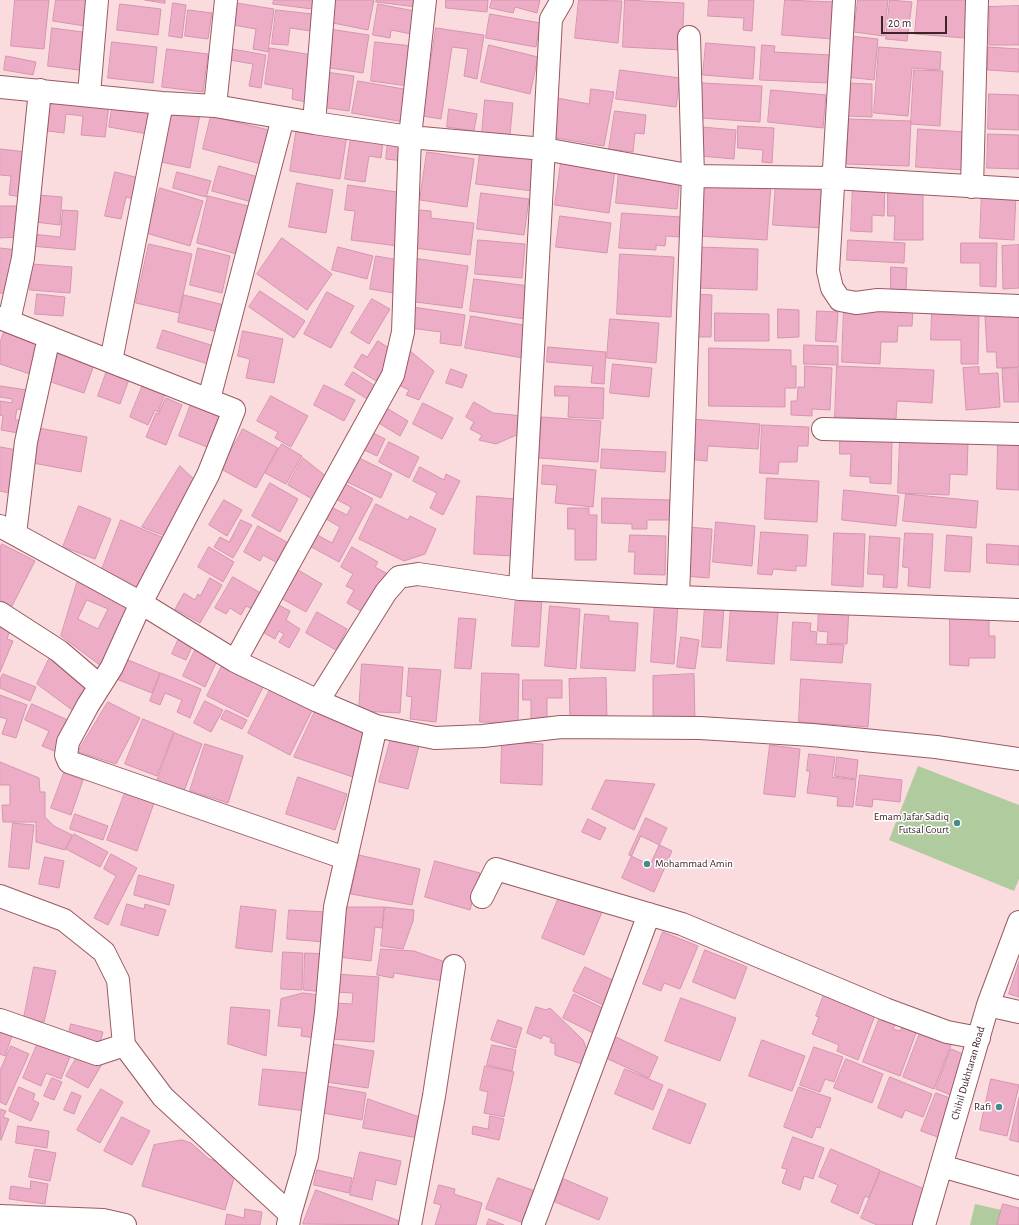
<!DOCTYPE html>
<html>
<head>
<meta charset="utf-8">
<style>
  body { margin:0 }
  #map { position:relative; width:1019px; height:1225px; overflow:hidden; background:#fadcde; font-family:"Alegreya Sans",sans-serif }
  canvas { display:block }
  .scale { position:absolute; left:881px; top:16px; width:66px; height:18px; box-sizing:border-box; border:2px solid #3f2427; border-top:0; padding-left:5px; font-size:12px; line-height:14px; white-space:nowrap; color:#3f2427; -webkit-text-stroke:3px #fff; paint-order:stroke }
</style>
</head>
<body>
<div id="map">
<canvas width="1019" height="1225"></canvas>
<div class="scale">20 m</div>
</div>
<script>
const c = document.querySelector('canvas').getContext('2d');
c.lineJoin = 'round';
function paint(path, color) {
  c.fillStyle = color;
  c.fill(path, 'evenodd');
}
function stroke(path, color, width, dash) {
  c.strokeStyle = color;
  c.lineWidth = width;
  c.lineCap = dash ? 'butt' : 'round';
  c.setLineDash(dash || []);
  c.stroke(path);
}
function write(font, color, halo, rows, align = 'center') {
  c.font = font + ' "Alegreya Sans",sans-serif';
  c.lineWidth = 3;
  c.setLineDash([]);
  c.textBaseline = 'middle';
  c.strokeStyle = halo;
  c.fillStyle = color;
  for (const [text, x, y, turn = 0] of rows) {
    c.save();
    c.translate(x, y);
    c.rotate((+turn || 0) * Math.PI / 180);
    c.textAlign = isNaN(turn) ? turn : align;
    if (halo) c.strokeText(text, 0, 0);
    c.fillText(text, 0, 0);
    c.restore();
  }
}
paint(new Path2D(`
  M918,766L1019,805V879L1014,891L889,840Z
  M975,1204L1019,1214V1225H970Z`), '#b0cc9e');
const building = new Path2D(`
  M15,0H49L44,49L11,46Z
  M56,0H94L91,27L53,21Z
  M145,0H165V3Z
  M274,0H314L312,9L273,4Z
  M332,0H374L368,30L328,22Z
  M377,0H418L417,7L376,2Z
  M446,0H488L487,12L446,8Z
  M492,0H540L537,13L515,7L513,13L490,8Z
  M579,0L622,1L618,43L575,38Z
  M625,0L684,3L682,50L623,47Z
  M709,0H754L752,31L743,30L744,18L708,16Z
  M785,0L835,2L833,39L782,35Z
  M858,0H888L884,36L854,32Z
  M890,0L912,2L907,41L886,39Z
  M918,0H968L965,38L915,34Z
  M230,2L274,9L268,52L253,49L256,29L227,24Z
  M173,3L186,5L182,38L169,36Z
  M120,4L161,9L158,35L117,30Z
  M378,4L420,12L416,35L391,30L390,38L373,35Z
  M1019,6V45H989V7Z
  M188,10L212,13L208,39L185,36Z
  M276,10L313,14L311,31L290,28L288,45L272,44Z
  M490,14L540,23L536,47L486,38Z
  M52,28L90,33L86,71L48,66Z
  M436,28L484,35L477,79L464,76L468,49L452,47L441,119L423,116Z
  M329,29L369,35L363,73L324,67Z
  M850,36L878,39L874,80L846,77Z
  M112,42L157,47L153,83L108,78Z
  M375,42L412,46L408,86L371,81Z
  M706,43L755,47L753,79L703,75Z
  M489,45L538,57L530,94L481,82Z
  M762,45L775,46L774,52L830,55L829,83L760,80Z
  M879,47L941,52L940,70L912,68L908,116L874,113Z
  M988,47L1019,49V72L988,70Z
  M226,48L266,55L261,88L249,86L253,64L224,59Z
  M270,48L312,55L306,102L292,99L293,89L265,84Z
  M167,49L208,54L203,92L162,87Z
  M6,56L36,62L33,75L4,70Z
  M620,70L680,78L676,107L616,99Z
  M914,70L943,71L940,126L911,124Z
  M326,72L354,76L349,111L321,107Z
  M358,81L409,90L404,122L352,113Z
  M702,83L762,86L760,122L700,118Z
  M847,83L872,84V117L847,116Z
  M591,89L614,92L604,146L550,137L557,98L589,104Z
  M771,90L826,95L823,128L768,122Z
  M989,94L1019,95V130L988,129Z
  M51,98L109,105L105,137L81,135L83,116L66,114L64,133L48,131Z
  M485,100L513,103L510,135L482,133Z
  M113,103L153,111L148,134L109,127Z
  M171,109L200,114L190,168L161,162Z
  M449,109L477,114L474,131L447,127Z
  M615,111L646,115L644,134L635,133L633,152L609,149Z
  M211,116L273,131L265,165L203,149Z
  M849,119L911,121L909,166L847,164Z
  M738,126L774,128L772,163L762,162L763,150L738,148Z
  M297,127L347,135L340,179L290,171Z
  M702,127L736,130L734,159L700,156Z
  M918,129L966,132L964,170L916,167Z
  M988,134L1019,135V169L987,168Z
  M351,136L383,141L381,158L369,156L365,182L345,179Z
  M388,142L406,144L404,161L386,159Z
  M0,149L27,152L23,197L9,195L11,176L0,175Z
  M427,152L474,159L467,207L420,200Z
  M480,153L537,160L533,191L476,184Z
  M561,163L615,170L609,213L555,205Z
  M219,166L262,178L255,203L212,191Z
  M619,171L680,177L677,209L616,203Z
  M115,172L143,179L138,200L126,197L121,219L105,216Z
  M177,172L211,181L206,197L173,188Z
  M700,180L771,184L767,240L697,236Z
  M776,182L825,185L822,228L773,225Z
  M297,183L333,190L326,233L289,227Z
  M348,185L404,193L398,246L351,240L355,211L345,210Z
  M853,185L885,186L884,216L872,215V232L851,231Z
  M160,188L203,201L190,246L146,233Z
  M888,190H923V240H894L895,216H888Z
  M982,192L1016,194L1014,240L980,238Z
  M481,193L529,199L524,235L477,229Z
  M38,195L62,197L60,225L35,222Z
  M208,196L256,208L244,256L197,243Z
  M0,206H17L19,237L0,238Z
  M63,210L78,211L75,250L31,246L32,234L60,237Z
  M418,210L431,211V218L474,223L470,255L414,248Z
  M622,213L681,217L680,237L666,236L665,246L656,245V250L619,248Z
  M560,216L611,223L607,253L556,247Z
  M282,238L332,274L307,310L257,274Z
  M478,240L525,244L522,278L475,274Z
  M848,240L905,243L904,263L847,260Z
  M961,243H997L996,287L980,286V263H961Z
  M149,244L192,254L179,313L136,303Z
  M1019,245V288L1003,289L1002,246Z
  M338,247L373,256L367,279L332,270Z
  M698,247L758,249L757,290L697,288Z
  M0,248L18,250L11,294L0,293Z
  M198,248L230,256L222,293L190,285Z
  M620,254L674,257L671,317L617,314Z
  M376,256L399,260L393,293L370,289Z
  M413,258L468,266L462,308L408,301Z
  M32,264L72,267L70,293L30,290Z
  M891,267L907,268L906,291H891Z
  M474,279L529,286L525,319L470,311Z
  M260,291L305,321L294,338L249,307Z
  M327,292L354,306L331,348L304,334Z
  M37,294L65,297L63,316L35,314Z
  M695,294L712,295L711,337H694Z
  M184,295L228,306L222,333L178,322Z
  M372,299L390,309L369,344L351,333Z
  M413,307L465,315L461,346L440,343L441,332L410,328Z
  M844,308L913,310L912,326H898L897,342H881L880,364L842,362Z
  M778,309L799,310V337L778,338Z
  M817,311L838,312L836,342L816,341Z
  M715,313L769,314V341H715Z
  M932,313L979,314L978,364H961V340H931Z
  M1019,314V367L997,368L996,352H987L985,316Z
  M471,316L529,326L523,358L465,348Z
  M610,319L659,323L656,363L607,358Z
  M5,329L41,341L30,374L0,364V343Z
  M163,330L214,346L208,364L157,348Z
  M243,331L283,339L274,383L246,378L250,359L238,356Z
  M378,341L395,352L376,381L354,367L362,354L367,357Z
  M54,344L96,359L84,393L42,379Z
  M804,345L838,346V365L804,364Z
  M548,347L606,352L604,384L591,383L593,366L547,362Z
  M709,348L791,350V366H796V388H785V407L709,406Z
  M409,350L434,371L419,400L406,395L409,390L392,382Z
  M613,364L652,368L649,397L610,393Z
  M109,365L131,374L120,404L98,396Z
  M805,366L832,368L830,410L812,409V416L791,415V401H797L798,387H804Z
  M837,366L934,370L932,403L897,401L896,419L835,417Z
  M979,367V374L998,373L1000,407L966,410L963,368Z
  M1018,368L1019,402H1004L1002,369Z
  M451,369L467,375L462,388L446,383Z
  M353,372L380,389L372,402L345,385Z
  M145,380L167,389L158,412L155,410L148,425L130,417Z
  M324,385L355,400L344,421L314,405Z
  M0,386L27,390L23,410L17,409L15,420H20L18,433L1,430L3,416L0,415V401L12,403V399L0,397Z
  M555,386L604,388L603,419L568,417L569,396H555Z
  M271,396L308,416L291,447L275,438L278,432L257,421Z
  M166,398L182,405L166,445L146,437L156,413L158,414Z
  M193,399L229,413L215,450L179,436Z
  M474,402L493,413L523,416L521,433L496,444L479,440L482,435L470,429L474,422L466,417Z
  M423,403L453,418L442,439L413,424Z
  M383,406L408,421L400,436L374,420Z
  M542,417L601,421L598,462L539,458Z
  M690,419L760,424L758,449L708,446L707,461L687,459Z
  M762,425L809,427L808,446H798L797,462H779L778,474L760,473Z
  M39,428L87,437L81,472L33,463Z
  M243,429L278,448L256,488L221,469Z
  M369,431L385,439L377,456L360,448Z
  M840,438L892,439L891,484L870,483V477L850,476L851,454H840Z
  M900,439L968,441L967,475L950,474L949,495L898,493Z
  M389,442L419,457L409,478L379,462Z
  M998,442L1019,443V490L997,489Z
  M282,444L302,456L286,484L265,473Z
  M0,447L17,450L9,493L0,491Z
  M602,449L666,452L665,472L601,468Z
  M355,456L392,474L381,498L343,480Z
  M303,458L327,477L314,500L288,485Z
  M543,465L596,470L593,507L555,503L557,485L542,484Z
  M180,466L198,483L165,536L142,527Z
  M420,467L444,480L446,474L460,481L443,515L430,508L437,493L413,481Z
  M767,478L819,481L817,522L765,519Z
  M340,481L373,499L339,562L306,544L312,532L332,543L340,527L321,516L327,505L347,515L351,507L332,497Z
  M270,483L298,499L280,532L252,516Z
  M844,490L899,496L896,526L842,520Z
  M906,494L978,501L976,528L903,521Z
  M477,496L516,499L513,556L474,554Z
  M602,498L670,500V520H647V529H632V524L602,523Z
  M224,500L242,510L227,536L209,525Z
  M376,504L408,520L410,516L436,529L425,554L404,561L359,539Z
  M79,506L111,519L95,559L63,547Z
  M568,508H589V515H597L596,560H575V529H568Z
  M121,520L171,541L141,594L101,572Z
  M241,520L252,525L233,558L214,547L220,537L229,542Z
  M716,522L755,526L752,566L713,562Z
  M258,526L292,545L281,565L263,555L260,561L244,552Z
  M688,527L712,529L709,578L684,576Z
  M761,532L808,535L806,566H796V571L773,569L772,575L758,574Z
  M834,533L865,534L863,587L832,585Z
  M905,533L933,534L930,588L908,586L909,568L903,567Z
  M630,535L666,536L665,575L634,574L635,552H629Z
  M947,535L972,537L970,572L945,571Z
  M870,536L900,538L897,588L883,587L884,575L868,574Z
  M2,544L35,561L12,606L0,600V548Z
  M987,544L1019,546V565L987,563Z
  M209,547L234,562L223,582L198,567Z
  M352,547L378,562L375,567L386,573L364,613L347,603L354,590L346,586L353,574L341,567Z
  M293,567L322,584L306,612L277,596Z
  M233,577L264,595L256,611L246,606L241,615L230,608L226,614L215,608Z
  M210,578L222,585L200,623L175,609L184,593L195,600L198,594L200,596Z
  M78,580L132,607L105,669L61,636ZM87,600L108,609L98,629L78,619Z
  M516,596L542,597L539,647L512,646Z
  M273,602L290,611L286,620L300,629L289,648L279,642L284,634L279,631L275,639L257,629Z
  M655,602L678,603L674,664L651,662Z
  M550,606L580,609L576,669L545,666Z
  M705,606L724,607L721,648L702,647Z
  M819,606L849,608L847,644L827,643L828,632L818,631Z
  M731,607L778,611L774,664L727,661Z
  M317,612L347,629L336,650L306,633Z
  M585,614L609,616V621L638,623L635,671L581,668Z
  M950,615L989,616V636H995V658H969V666L950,665Z
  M459,618L476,619L471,669L455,668Z
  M0,619L11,626L7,639L13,641L0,672Z
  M793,622L811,623L810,631L817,632L816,644L844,645L842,663L791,660Z
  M181,634L195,640L186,660L172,654Z
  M681,637L699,640L695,669L677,667Z
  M198,644L220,654L205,687L183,676Z
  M51,655L93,691L75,712L37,684Z
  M123,658L160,673L152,693L114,678Z
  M226,658L267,679L248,717L207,696Z
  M362,664L403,667L400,713L359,711Z
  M409,668L441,670L436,722L410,719L412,697L407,696Z
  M161,673L201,689L190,718L177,712L182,700L165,693L160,705L150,701Z
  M482,673L519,674L518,723L480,722Z
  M3,674L36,687L30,701L0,688V680Z
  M694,674L695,722L653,723V676Z
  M606,678L607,719L570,720L569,679Z
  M801,679L871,684L868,727L799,722Z
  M523,680H562V698H547V721H531V700H523Z
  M273,684L315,705L290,755L248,733Z
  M0,695L27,705L16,738L2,734L7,719L0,717Z
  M205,701L223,710L211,732L194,723Z
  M108,702L140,718L116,764L78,752Z
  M32,704L70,721L57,752L42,746L49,731L25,720Z
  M317,707L367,728L353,777L294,757Z
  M226,710L247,720L242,729L221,719Z
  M143,719L174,732L157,776L125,764Z
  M175,733L202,744L184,791L157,781Z
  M392,735L420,742L408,789L379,782Z
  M502,742L543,744L542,785L501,783Z
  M205,744L243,756L228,803L190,791Z
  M770,745L800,749L795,797L764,794Z
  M809,754L835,757L832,777L856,780L853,807L837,806L838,797L807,793L810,771H807Z
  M837,757L858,760L856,779L835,776Z
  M0,762L39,778L40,792H45V817L54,826L72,835L65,850L36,842V822H3L2,805H10V785H0Z
  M64,773L83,780L71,815L51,808Z
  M860,775L902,780L900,802L873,799L872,807L856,805Z
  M298,777L347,794L335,830L286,814Z
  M606,780L655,784L634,830L592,809Z
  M125,793L154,803L137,851L107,840Z
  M75,814L108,826L103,840L70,829Z
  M646,818L667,828L650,865L629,855Z
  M588,819L606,828L600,840L582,832Z
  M13,823L34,825L29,869L9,867Z
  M74,834L108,852L100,867L66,849Z
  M641,836L672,851L654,892L622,878Z
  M111,854L137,868L108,925L94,918L116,876L104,869Z
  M359,855L420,869L412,905L351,894Z
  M45,857L64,861L59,888L39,884Z
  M435,861L480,873L470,910L425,897Z
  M139,875L174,885L169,905L134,895Z
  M560,895L602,912L584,955L542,938Z
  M127,904L144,909L145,904L166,910L158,936L121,925Z
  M241,906L276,910L272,952L236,948Z
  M343,907H384L382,928L375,927L371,961L338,957Z
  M385,907L414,910L413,921L403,949L381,946Z
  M289,910L327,912L325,942L287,939Z
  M663,932L698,946L680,989L664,983L661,991L643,984Z
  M381,949L414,951L448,963L444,981L394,973L393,978L377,975Z
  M705,950L747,967L735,999L693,982Z
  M283,952L303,953L302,990L281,989Z
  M305,953L326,954L324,992L304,990Z
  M1019,962V997L1009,994Z
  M34,967L56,971L44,1022L24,1018Z
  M585,967L619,983L607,1007L573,991Z
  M336,974L379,977L374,1042L332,1039L335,1003L352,1004L353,993L335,992Z
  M303,993L327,996L322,1039L301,1036L302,1028L278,1026L281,999Z
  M574,994L607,1010L595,1034L563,1018Z
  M824,995L875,1015L858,1060L837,1051L839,1045L812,1034L819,1017L816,1016Z
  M681,998L736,1018L720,1061L665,1041Z
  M231,1007L270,1010L266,1056L228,1044Z
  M536,1007L546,1010L550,1008L583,1040L587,1050L582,1064L555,1055V1044L550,1042L551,1038L543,1035L541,1039L527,1033Z
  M880,1017L896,1023L893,1029L900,1031L902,1027L916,1033L900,1076L863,1062Z
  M498,1020L522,1028L516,1048L491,1040Z
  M71,1024L103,1032L99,1046L68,1038Z
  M0,1029L13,1033L5,1056L0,1054Z
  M920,1033L951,1045L934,1089L903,1077Z
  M616,1037L658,1057L649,1078L606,1058Z
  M40,1038L72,1052L61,1079L46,1073L41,1086L23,1078Z
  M762,1040L805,1056L792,1091L749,1076Z
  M332,1044L374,1051L368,1088L326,1082Z
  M492,1045L516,1050L512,1071L487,1065Z
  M11,1046L29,1054L6,1105L0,1102V1071Z
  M814,1047L843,1057L834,1082L825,1079L820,1092L800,1085Z
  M951,1049L968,1056L953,1096L936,1089Z
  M80,1052L102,1064L88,1088L66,1076Z
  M846,1059L883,1074L872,1103L834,1088Z
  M485,1066L514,1072L504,1117L484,1113L488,1092L480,1090Z
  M263,1069L309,1073L306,1111L259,1105Z
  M625,1069L663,1085L653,1110L615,1094Z
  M890,1077L932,1094L923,1117L905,1110L902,1118L878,1108Z
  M52,1078L62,1082L54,1100L44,1096Z
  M991,1079L1019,1085L1007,1136L980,1130Z
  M327,1086L366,1093L362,1120L323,1113Z
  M19,1087L35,1094L33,1100L39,1103L31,1121L9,1111Z
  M799,1087L831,1098L820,1128L816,1127L812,1138L784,1127Z
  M101,1089L123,1102L100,1143L77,1130Z
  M669,1089L706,1104L690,1144L653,1129Z
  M72,1092L81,1096L74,1114L64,1110Z
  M936,1093L958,1101L943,1139L921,1131Z
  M1019,1098V1142L1010,1140Z
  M368,1099L422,1118L418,1138L363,1128Z
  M0,1109L6,1111L3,1117L9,1119L1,1140Z
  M490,1116L504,1119L499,1140L472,1134L473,1126L488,1129Z
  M122,1117L150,1131L132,1165L104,1151Z
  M18,1126L49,1131L47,1148L16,1143Z
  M793,1137L824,1148L813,1179L804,1176L800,1190L782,1183L787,1169L782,1168Z
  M182,1140L191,1143L209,1159L237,1167L225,1210L142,1186L154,1145Z
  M35,1149L56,1153L50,1181L29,1177Z
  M831,1149L880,1170L869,1198L865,1196L858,1214L831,1202L838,1185L819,1177Z
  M360,1152L401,1161L396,1185L376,1180L372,1200L350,1195Z
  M317,1170L352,1178L349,1193L314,1185Z
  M881,1171L927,1190L912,1225H877L861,1218Z
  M498,1178L541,1193L529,1225L486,1209Z
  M564,1179L608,1198L599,1220L555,1202Z
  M31,1181L48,1184L45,1204L9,1199L11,1186L30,1189Z
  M439,1185L455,1189L454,1194L482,1203L476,1225H435L441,1205L434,1203Z
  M316,1190L405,1223L404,1225L303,1224Z
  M1003,1204L1019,1208V1225H997Z
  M245,1209L262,1212L260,1225H225L227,1214L244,1218Z
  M489,1219L504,1225H487Z`);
paint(building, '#eeadc7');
stroke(building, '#d495ae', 1);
const minor = new Path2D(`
  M844,0L828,271L832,288L840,300L856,303L878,300L1019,306
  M0,87L162,103L215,106L314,123L410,137L544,149L693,176L833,178L1019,189
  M89,94L97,0
  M215,106L226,0
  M314,123L324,0
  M972,187L977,0
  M0,318L234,410L208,475L141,603L112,667L88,705L68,742L66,755L69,762L345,858
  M9,321L23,258L40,90
  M111,361L162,103
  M209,399L283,118
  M823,429L1019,434
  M0,526L141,603L235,661L318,701L376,726L335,907L326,1013L307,1156L290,1214
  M15,534L26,442L49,337
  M520,589L551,19L562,0
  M678,597L693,176L689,37
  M0,613L59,651L100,686
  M235,661L393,375L403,332L410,137L425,0
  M318,701L386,592L399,577L418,574L520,589L678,597L1019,610
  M376,726L435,738L483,736L561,727L700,728L812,735L936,747L1019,759
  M0,896L64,920L104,952L118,980L124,1045L163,1097L290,1214L288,1225
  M482,897L496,869L682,924L885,1009L947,1032L979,1038
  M988,1005L1019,1012
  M0,1020L97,1054L124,1045
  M941,1166L1019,1188
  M0,1216L103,1220L125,1225
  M410,1225L434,1096L454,966
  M533,1225L649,914
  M924,1225L988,1005L1019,922`);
stroke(minor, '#995a61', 24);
stroke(minor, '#fff', 22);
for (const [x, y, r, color] of [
  [957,823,4,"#458d8b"],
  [647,864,4,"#458d8b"],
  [999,1107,4,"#458d8b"]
]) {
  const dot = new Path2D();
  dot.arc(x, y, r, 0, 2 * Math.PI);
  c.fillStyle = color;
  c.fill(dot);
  stroke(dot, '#fff', 1.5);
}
write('11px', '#3f2427', '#fff', [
  ["Emam Jafar Sadiq",949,817],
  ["Futsal Court",949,830],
  ["Mohammad Amin",655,864,"left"],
  ["Rafi",991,1107]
], 'right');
write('11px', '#3f2427', '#fff', [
  ["Chihil Dukhtaran Road",968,1073,-74]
]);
</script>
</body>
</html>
